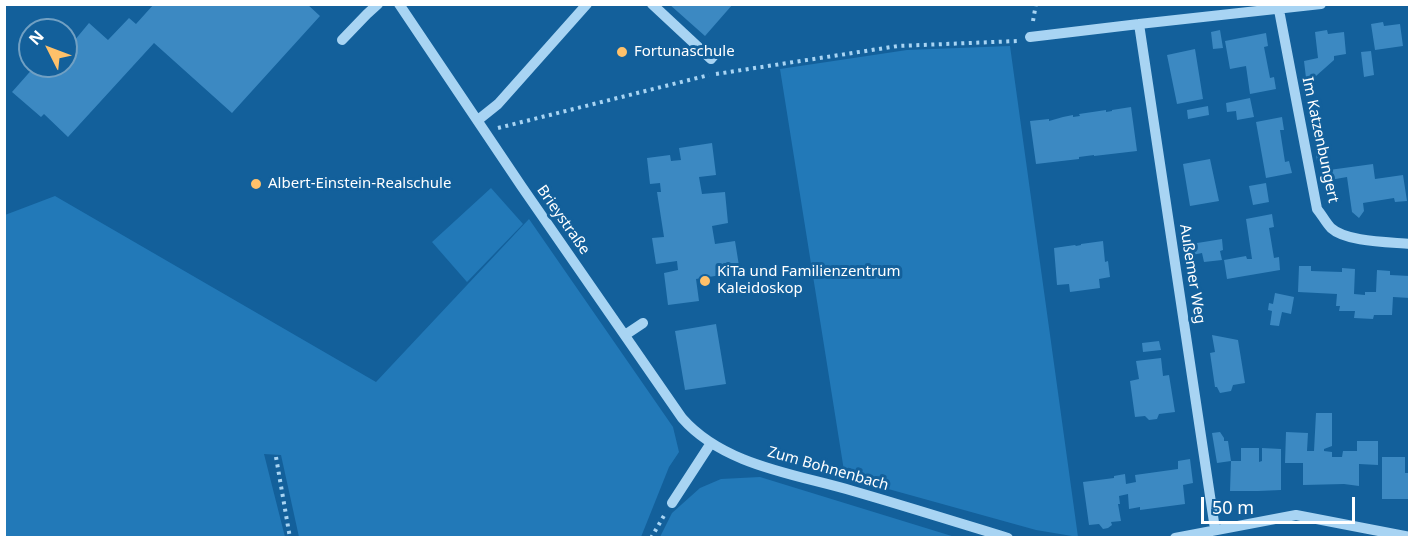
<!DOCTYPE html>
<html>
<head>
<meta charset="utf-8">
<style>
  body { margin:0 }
  #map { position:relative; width:1414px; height:542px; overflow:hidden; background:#13609b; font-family:"Noto Sans",sans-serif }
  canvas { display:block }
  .frame { position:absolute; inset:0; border:6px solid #fff; pointer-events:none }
  .north { position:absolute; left:18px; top:18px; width:60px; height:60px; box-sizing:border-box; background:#13609b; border:2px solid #71a0c3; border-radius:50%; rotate:312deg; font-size:16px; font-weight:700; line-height:24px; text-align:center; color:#fff }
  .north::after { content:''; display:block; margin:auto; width:21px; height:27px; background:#ffc16a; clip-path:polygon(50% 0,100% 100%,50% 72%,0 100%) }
  .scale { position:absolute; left:1201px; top:497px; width:154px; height:27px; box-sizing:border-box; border:3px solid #fff; border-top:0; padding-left:8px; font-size:18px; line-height:21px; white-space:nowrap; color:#fff; -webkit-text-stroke:4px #13609b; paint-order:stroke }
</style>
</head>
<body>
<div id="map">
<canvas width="1414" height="542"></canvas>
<div class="frame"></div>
<div class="north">N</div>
<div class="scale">50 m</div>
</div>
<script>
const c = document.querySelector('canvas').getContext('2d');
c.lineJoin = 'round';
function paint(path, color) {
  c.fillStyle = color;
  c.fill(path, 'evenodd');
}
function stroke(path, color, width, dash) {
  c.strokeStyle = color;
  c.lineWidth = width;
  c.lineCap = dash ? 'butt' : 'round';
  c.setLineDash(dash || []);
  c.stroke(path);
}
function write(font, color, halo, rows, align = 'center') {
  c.font = font + ' "Noto Sans",sans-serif';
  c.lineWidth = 6;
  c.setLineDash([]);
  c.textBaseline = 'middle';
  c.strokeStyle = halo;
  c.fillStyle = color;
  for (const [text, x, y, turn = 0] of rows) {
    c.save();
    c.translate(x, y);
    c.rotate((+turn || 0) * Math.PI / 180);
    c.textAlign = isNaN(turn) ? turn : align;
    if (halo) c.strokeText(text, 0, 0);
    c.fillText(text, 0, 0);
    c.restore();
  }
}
paint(new Path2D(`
  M1010,46L1078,537L1036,530L845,477L780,69L907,50Z
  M491,188L523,224L467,282L432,242Z
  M55,196L376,382L529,219L673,427L679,452L669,467L641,537H299L281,455L264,454L285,537H5V215Z
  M760,477L955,537H660L672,513L700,488L721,479Z`), '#2279b8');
paint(new Path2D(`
  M154,4H307L320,16L232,113L154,43L68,137L44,114L41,117L12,92L35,66H66V34L74,41L89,23L108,40L129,18L136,24Z
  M669,4H733L705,36Z
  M1383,22L1384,26L1400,24L1403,46L1375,50L1371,24Z
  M1220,30L1223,48L1213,49L1211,32Z
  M1327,30L1328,34L1344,32L1346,54L1334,56V60L1316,76L1306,78L1304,61L1318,58L1315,32Z
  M1266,33L1268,46L1264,47L1270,78L1274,77L1276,89L1250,94L1246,66L1230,69L1225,41Z
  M1195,49L1203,99L1177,104L1167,55Z
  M1371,51L1374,75L1364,77L1361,52Z
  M1250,98L1254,117L1237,120L1236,111L1227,112L1226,103Z
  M1208,106L1209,115L1188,119L1187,110Z
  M1131,107L1137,151L1094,156V155L1079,157V159L1036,164L1030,121L1049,119V121L1063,117L1073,115V117L1080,116L1079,114L1106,110V112L1112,111V110Z
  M1282,117L1284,130H1280L1285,162L1289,161L1292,173L1266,178L1256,122Z
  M1325,140L1328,159L1317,161L1314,142Z
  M712,143L716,175L699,177L702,194L725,192L728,223L712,226L715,244L735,241L740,272L696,279L699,301L668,305L664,273L678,270L677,261L656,264L652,238L664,237L657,192H661L660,183L650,184L647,158L670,155L671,161L681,160L679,148Z
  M1210,159L1219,201L1190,206L1183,164Z
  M1373,164L1375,179L1403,175L1407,201L1395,202L1394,198L1363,203L1364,211L1359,218L1352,212L1347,177L1330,180L1329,170Z
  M1266,183L1269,202L1253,205L1249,186Z
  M1272,214L1274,227L1269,228L1274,258L1279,257L1280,270L1227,279L1224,260L1246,256L1247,259H1252L1246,219Z
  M1222,239L1223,250L1220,251L1222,260L1204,262L1202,253L1187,256L1185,245Z
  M1103,241L1105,262L1108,261L1110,277L1099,279L1100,288L1070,292L1069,284L1057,285L1054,248L1075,245L1076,246L1081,245V244Z
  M1299,266H1311V271L1342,272V268L1355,269L1354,294L1365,295V292H1376L1377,270L1390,271V275L1410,276V298L1393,297L1392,315H1374L1373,319L1354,318L1355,311H1339L1340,306H1336L1337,294L1298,292Z
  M1275,293L1294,297L1291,314L1282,312L1279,326L1270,325L1272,311L1268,310L1269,303L1273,304Z
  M716,324L726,384L685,390L675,331Z
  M1212,335L1238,340L1245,383L1233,385L1231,391L1220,393L1217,387H1215L1210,353L1215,352Z
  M1159,341L1161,350L1143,352L1142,343Z
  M1161,358L1163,376L1169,375L1175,412L1159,414L1157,419L1149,420L1145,416L1135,417L1130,381L1139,379L1136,361Z
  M1316,413H1332V446L1324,449V451L1332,452V457H1342L1343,451H1357V441H1378V465L1359,464V486L1344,484L1303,485V463H1285L1286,432L1308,433L1307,451H1314Z
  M1220,432L1224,438V441H1228L1231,461L1217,463L1212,433Z
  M1241,448H1259V462L1262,461V448L1281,449V490L1258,491H1230L1231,461H1241Z
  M1382,457H1405V473H1410V499H1382Z
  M1190,459L1193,483L1183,485L1185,504L1140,510V507L1129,509L1128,494L1119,496L1120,504H1118L1121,521L1111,522L1112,525L1108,528L1103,529L1099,524L1089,525L1083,482L1114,478V476L1125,474L1126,484L1136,482L1135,475L1178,469V461Z`), '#3c89c2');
stroke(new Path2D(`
  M1033,21L1036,4
  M716,74L898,46L1018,41
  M498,128L709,75
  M276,457L290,538
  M651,538L665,514`), '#a8d4f3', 4, [3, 4.5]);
stroke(new Path2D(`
  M399,4L522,187L682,418C724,466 796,474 853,491C905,506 956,522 1008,538
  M652,4L711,59L718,51
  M1279,10L1317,209C1322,215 1326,223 1331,228C1346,242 1389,242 1410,244
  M1139,24L1215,529
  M1030,37L1139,24L1321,4
  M342,40L367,14L378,4
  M478,120L498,104L587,4
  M625,335L643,323
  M672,503L711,443
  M1175,538L1296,515L1410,537`), '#a8d4f3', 10);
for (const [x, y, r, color] of [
  [622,52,6,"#ffc16a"],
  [256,184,6,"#ffc16a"],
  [705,281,6,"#ffc16a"]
]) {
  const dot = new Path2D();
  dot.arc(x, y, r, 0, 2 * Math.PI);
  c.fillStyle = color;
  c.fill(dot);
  stroke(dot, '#13609b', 2);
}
write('15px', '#fff', '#13609b', [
  ["Fortunaschule",634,52],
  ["Albert-Einstein-Realschule",268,184],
  ["KiTa und Familienzentrum",717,272],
  ["Kaleidoskop",717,289]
], 'left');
write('15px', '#fff', '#13609b', [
  ["Im Katzenbungert",1320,140,78],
  ["Brieystraße",563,220,55],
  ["Außemer Weg",1192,274,81],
  ["Zum Bohnenbach",828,469,16]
]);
</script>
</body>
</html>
